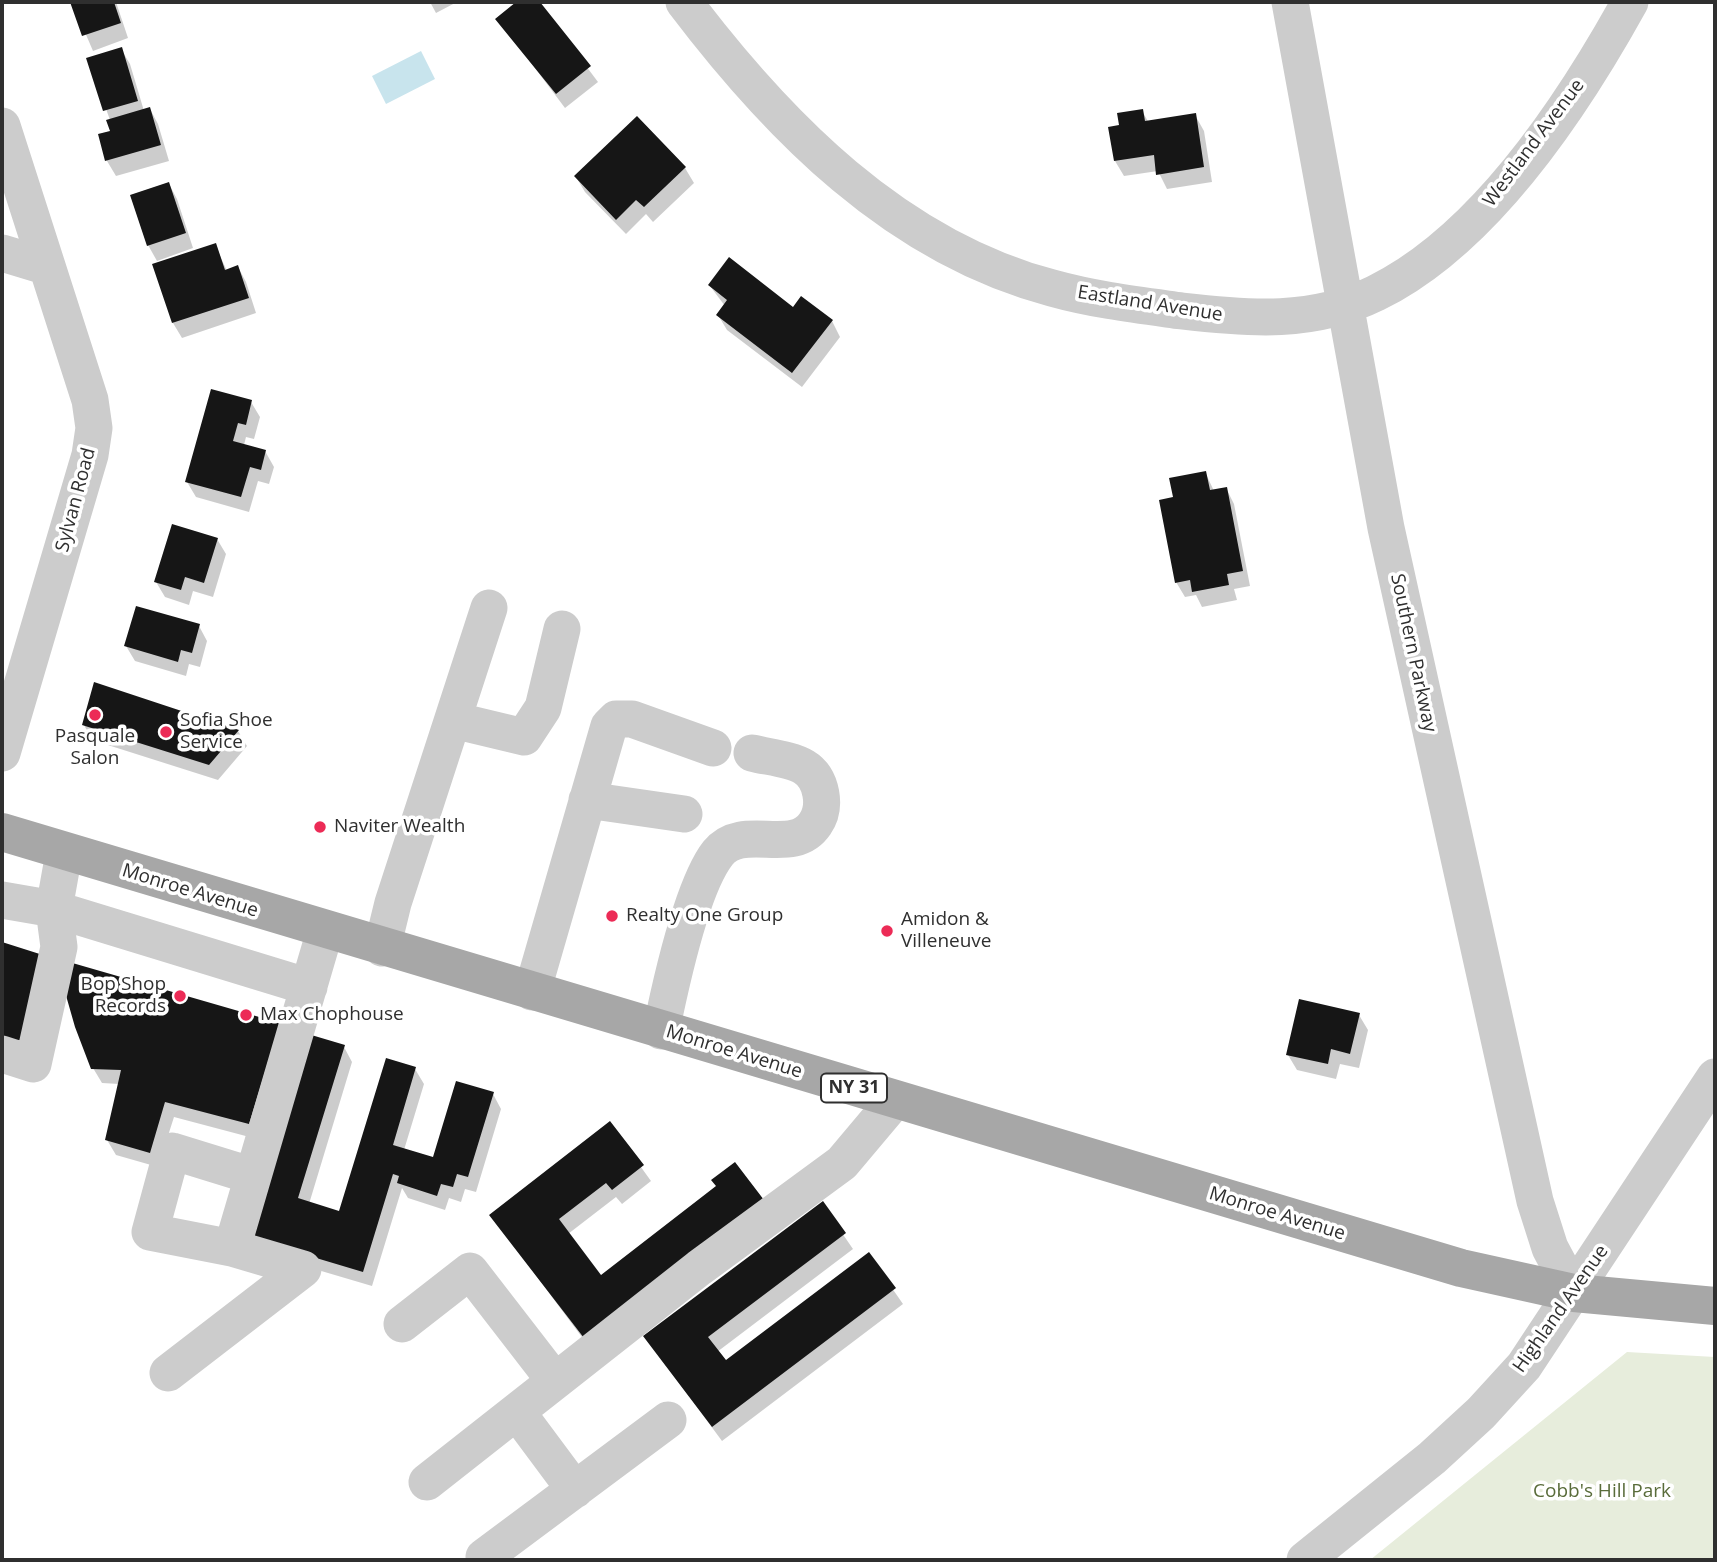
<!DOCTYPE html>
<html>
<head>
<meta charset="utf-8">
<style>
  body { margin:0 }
  #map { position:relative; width:1717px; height:1562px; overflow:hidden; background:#fff; font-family:"Open Sans",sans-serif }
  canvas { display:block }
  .frame { position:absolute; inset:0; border:4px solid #2f2f2f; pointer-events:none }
</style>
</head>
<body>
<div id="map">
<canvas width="1717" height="1562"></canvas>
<div class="frame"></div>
</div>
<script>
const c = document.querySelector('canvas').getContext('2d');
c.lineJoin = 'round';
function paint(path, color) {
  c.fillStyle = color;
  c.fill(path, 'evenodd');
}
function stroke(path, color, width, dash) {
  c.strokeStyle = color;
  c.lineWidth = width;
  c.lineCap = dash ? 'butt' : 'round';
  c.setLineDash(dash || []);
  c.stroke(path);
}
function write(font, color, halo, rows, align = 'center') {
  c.font = font + ' "Open Sans",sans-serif';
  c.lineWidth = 7;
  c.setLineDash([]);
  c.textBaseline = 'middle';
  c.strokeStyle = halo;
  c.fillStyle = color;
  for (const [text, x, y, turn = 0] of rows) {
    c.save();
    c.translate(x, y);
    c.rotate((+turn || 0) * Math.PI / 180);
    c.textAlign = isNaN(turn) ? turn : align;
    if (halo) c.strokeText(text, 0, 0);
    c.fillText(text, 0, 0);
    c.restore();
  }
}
paint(new Path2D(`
  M1627,1352L1715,1357V1560H1370Z`), '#e7eddc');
paint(new Path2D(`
  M421,51L435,79L386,104L372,76Z`), '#c8e4ed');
paint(new Path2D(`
  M72,2H116L128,38L93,51Z
  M430,2H457L436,13Z
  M519,2H538L598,82L565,108L498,19Z
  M121,49L130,64L144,111L150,109L158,124L169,161L116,176L107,161L100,136L112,132L110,120L88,59Z
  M1142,111L1149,123L1195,115L1204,131L1212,182L1167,189L1158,171L1124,176L1115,161L1110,129L1121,127Z
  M685,168L694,183L653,222L646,214L626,234L585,192L576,177Z
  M169,184L177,199L193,248L157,261L148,245Z
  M215,245L227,271L238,267L246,282L256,313L182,338L173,323Z
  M710,286L832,321L840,337L802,387L727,330L718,315L725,306Z
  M251,402L260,417L254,439L246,437L244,445L265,451L274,467L269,484L258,481L249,512L196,497L187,482Z
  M1205,472L1214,491L1226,488L1234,504L1250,586L1234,589L1237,600L1202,607L1196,595L1185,597L1176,582L1175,498Z
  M217,539L226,554L213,597L193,591L189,605L165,597L156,582Z
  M199,626L207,641L200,667L189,664L186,676L135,661L126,646Z
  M95,684L238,731L247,746L218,780L92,740L84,725Z
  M1359,1015L1368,1030L1359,1068L1340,1064L1336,1079L1297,1070L1288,1055Z
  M279,1025L257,1139L174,1117L158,1167L116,1155L107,1140L119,1084L102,1083L93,1068Z
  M344,1047L352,1062L309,1204L340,1213L415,1069L424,1084L404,1150L434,1159L493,1094L501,1109L476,1192L465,1189L461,1202L449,1198L445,1210L408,1198L402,1188L372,1286L257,1252Z
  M610,1124L651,1181L622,1204L616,1197L568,1234L601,1277L718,1187L714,1180L735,1164L771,1216L593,1352L491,1215Z
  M822,1204L853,1249L717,1352L725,1363L869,1255L903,1304L722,1441L645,1337Z`), '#0003');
paint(new Path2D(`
  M70,2H114L121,23L82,36Z
  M516,2H540L591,66L556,94L495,19Z
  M122,47L138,101L103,111L86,58Z
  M150,107L161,145L105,161L98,134L110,131L106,120Z
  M1143,109L1145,121L1196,113L1204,167L1156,175L1154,155L1114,161L1108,127L1119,125L1117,113Z
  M637,116L686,167L644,207L636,200L616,220L574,176Z
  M169,182L186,233L147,246L130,195Z
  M216,243L225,270L238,265L249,298L172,323L152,264Z
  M729,257L793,307L801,296L833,320L792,373L716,315L727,300L708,285Z
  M211,389L252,400L246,425L238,423L233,441L266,450L261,470L250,467L241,497L185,482Z
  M1206,471L1210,490L1227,487L1243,571L1227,574L1229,585L1192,592L1190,580L1175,583L1159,500L1173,497L1169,478Z
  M172,524L218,538L204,583L185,577L181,590L154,582Z
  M136,606L200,624L192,653L181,650L178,662L124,646Z
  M94,682L239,730L209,765L82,725Z
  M2,942L46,956L22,1042L2,1036Z
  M69,962L280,1023L249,1124L165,1102L150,1153L105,1140L121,1070L91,1069L75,1027L61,978Z
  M1299,999L1360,1013L1350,1054L1331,1049L1328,1064L1286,1055Z
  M308,1034L345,1045L298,1198L339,1211L386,1058L416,1067L393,1145L433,1157L456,1081L494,1092L468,1177L457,1174L453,1187L441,1184L437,1196L397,1183L399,1176L393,1174L363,1272L246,1237Z
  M610,1121L644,1165L612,1190L606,1183L559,1219L601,1275L716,1186L711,1180L735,1162L764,1200L584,1338L489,1215Z
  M823,1201L846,1233L708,1337L726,1360L869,1252L896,1288L712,1427L643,1336Z`), '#161616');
stroke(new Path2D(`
  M684,2C778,126 896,247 1052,288C1095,300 1138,305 1182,311C1250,319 1313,324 1376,293C1484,240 1573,105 1630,2
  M1290,2L1386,528L1535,1201L1550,1248L1574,1293
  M2,126L90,400L94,428L90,455L2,753
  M2,253L45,266
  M453,720L524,737L543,708L562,629
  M587,800L684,814
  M2,900L54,909L309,987
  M382,948L393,903L489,608
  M532,992L609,726L616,719H632L713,748
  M661,1031C670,987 692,886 718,853C743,822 793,857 815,824C827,807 822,778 804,767C791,759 767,757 752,753
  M2,1054L33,1064L59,947L54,909L64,853
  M232,1248L150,1232L172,1151L253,1176
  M402,1324L470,1271L555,1381
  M168,1373L303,1269L232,1248L325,931
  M517,1412L575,1490
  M427,1482L699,1268L842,1163L895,1100
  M484,1557L668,1420
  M1305,1560L1432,1458L1481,1413L1524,1366L1715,1077`), '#ccc', 37);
stroke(new Path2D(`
  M2,832L1461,1268L1574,1293L1715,1306`), '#a7a7a7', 38);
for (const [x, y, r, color] of [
  [95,715,7,"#ec2b56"],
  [166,732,7,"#ec2b56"],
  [320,827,7,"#ec2b56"],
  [612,916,7,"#ec2b56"],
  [887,931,7,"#ec2b56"],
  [180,996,7,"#ec2b56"],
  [246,1015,7,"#ec2b56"]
]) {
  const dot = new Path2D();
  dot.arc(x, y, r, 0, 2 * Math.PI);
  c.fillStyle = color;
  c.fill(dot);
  stroke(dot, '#fff', 2.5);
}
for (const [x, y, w] of [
  [854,1088,66]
]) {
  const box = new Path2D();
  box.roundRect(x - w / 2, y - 14.5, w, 29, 5);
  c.fillStyle = '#fff';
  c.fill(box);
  stroke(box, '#2f2f2f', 2);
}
write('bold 18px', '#2f2f2f', null, [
  ["NY 31",854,1088]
]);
write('19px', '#2f2f2f', '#fff', [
  ["Westland Avenue",1534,143,-53],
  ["Eastland Avenue",1150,304,9],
  ["Sylvan Road",76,500,-75],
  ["Southern Parkway",1413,653,78],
  ["Monroe Avenue",190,891,17],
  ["Monroe Avenue",734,1052,17],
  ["Monroe Avenue",1277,1214,17],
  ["Highland Avenue",1561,1309,-55]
]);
write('19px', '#2f2f2f', '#fff', [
  ["Sofia Shoe",180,721],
  ["Service",180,743],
  ["Pasquale",95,737,"center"],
  ["Salon",95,759,"center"],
  ["Naviter Wealth",334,827],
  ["Realty One Group",626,916],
  ["Amidon &",901,920],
  ["Villeneuve",901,942],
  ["Bop Shop",166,985,"right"],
  ["Records",166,1007,"right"],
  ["Max Chophouse",260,1015]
], 'left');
write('19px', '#596c3a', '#fff', [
  ["Cobb's Hill Park",1602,1492]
]);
</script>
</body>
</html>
